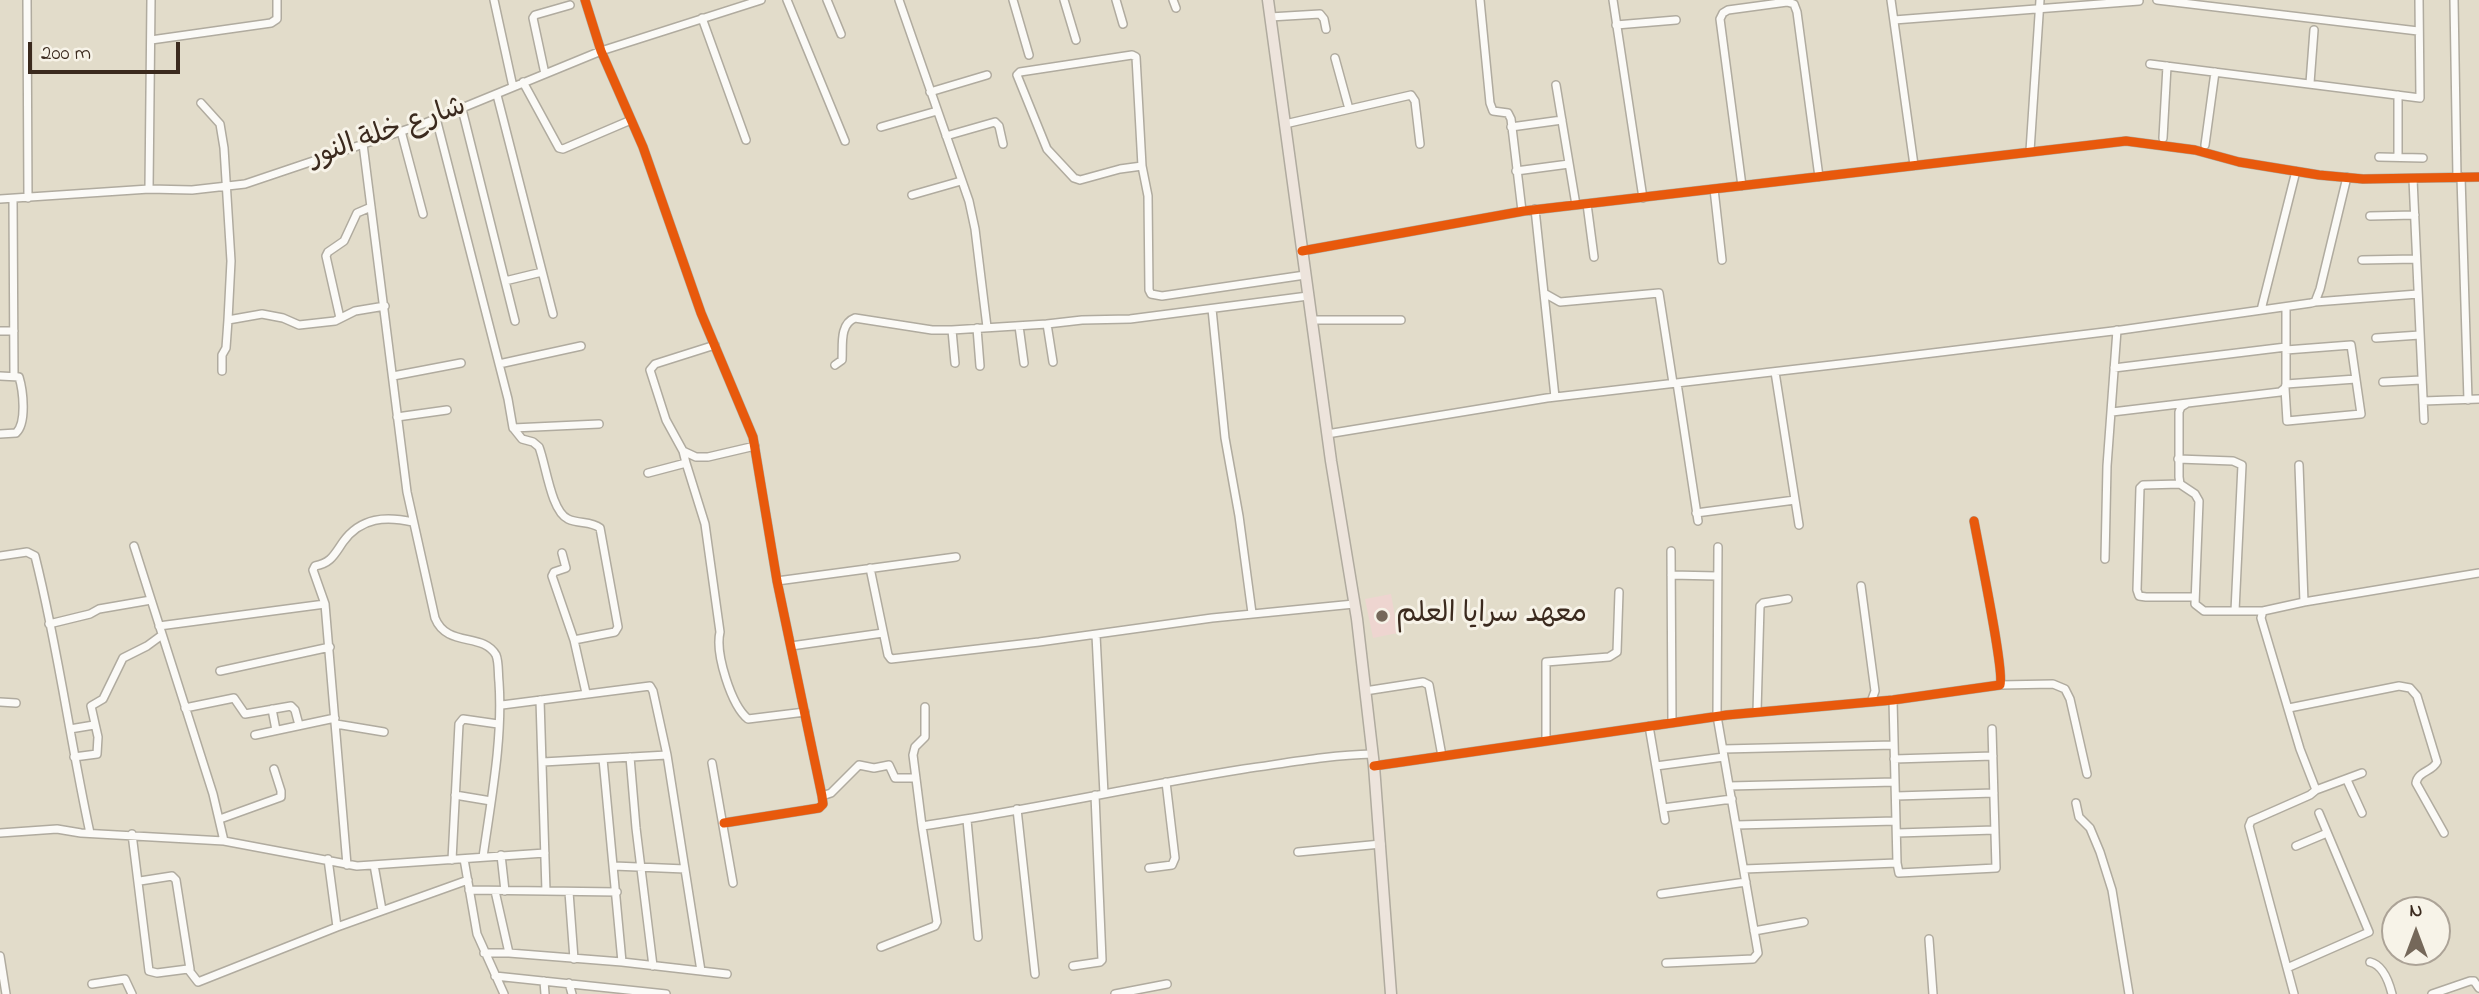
<!DOCTYPE html>
<html>
<head>
<meta charset="utf-8">
<style>
  body { margin:0 }
  #map { position:relative; width:2479px; height:994px; overflow:hidden; background:#e2dcca; font-family:"Indie Flower",sans-serif }
  canvas { display:block }
  .north { position:absolute; left:2381px; top:896px; width:70px; height:70px; box-sizing:border-box; background:#f7f3e8; border:2px solid #aca397; border-radius:50%; rotate:0deg; font-size:19px; font-weight:700; line-height:28px; text-align:center; color:#3b2a1e }
  .north::after { content:''; display:block; margin:auto; width:24px; height:32px; background:#75685a; clip-path:polygon(50% 0,100% 100%,50% 72%,0 100%) }
  .scale { position:absolute; left:28px; top:42px; width:152px; height:32px; box-sizing:border-box; border:4px solid #3b2a1e; border-top:0; padding-left:9px; font-size:21px; line-height:24px; white-space:nowrap; color:#3b2a1e; -webkit-text-stroke:5px #f7f3e8; paint-order:stroke }
</style>
</head>
<body>
<div id="map">
<canvas width="2479" height="994"></canvas>
<div class="north">N</div>
<div class="scale">200 m</div>
</div>
<script>
const c = document.querySelector('canvas').getContext('2d');
c.lineJoin = 'round';
function paint(path, color) {
  c.fillStyle = color;
  c.fill(path, 'evenodd');
}
function stroke(path, color, width, dash) {
  c.strokeStyle = color;
  c.lineWidth = width;
  c.lineCap = dash ? 'butt' : 'round';
  c.setLineDash(dash || []);
  c.stroke(path);
}
function write(font, color, halo, rows, align = 'center') {
  c.font = font + ' "Indie Flower","Playpen Sans Arabic",sans-serif';
  c.lineWidth = 6;
  c.setLineDash([]);
  c.textBaseline = 'middle';
  c.strokeStyle = halo;
  c.fillStyle = color;
  for (const [text, x, y, turn = 0] of rows) {
    c.save();
    c.translate(x, y);
    c.rotate((+turn || 0) * Math.PI / 180);
    c.textAlign = isNaN(turn) ? turn : align;
    if (halo) c.strokeText(text, 0, 0);
    c.fillText(text, 0, 0);
    c.restore();
  }
}
paint(new Path2D(`
  M1391,594L1398,633L1373,638L1365,599Z`), '#eed5d0');
const minor = new Path2D(`
  M27,0L28,198
  M494,0L513,87
  M585,0L601,51L643,147L701,313L753,437L777,581L822,796L823,804L819,808L724,823
  M787,0L845,141
  M827,0L841,34
  M899,0L969,201L975,229L987,327
  M1013,0L1029,55
  M1064,0L1076,40
  M1116,0L1123,24
  M1173,0L1176,8
  M1480,0L1490,103L1493,111L1508,113L1511,119L1522,211
  M1613,0L1643,198
  M1891,0L1914,165
  M2157,0L2418,31
  M2454,0L2457,177
  M1270,17L1320,14L1324,19L1326,29
  M702,18L746,140
  M1894,20L2139,1
  M1616,25L1676,20
  M151,40L271,23L277,19V0
  M1335,58L1349,109
  M2150,64L2420,98L2419,0
  M545,74L533,18L535,15L570,5
  M523,82L559,148L563,149L631,120
  M2310,83L2314,30
  M1556,85L1576,205
  M930,92L987,75
  M497,95L553,314
  M2398,95V157
  M201,103L220,124L224,148L231,261L228,320L226,348L222,355V371
  M462,109L515,321
  M436,118L508,399L513,428L599,424
  M1285,124L1411,95L1415,101L1420,144
  M881,127L937,111
  M1511,127L1562,120
  M401,131L423,214
  M946,136L995,122L999,126L1003,144
  M2163,138L2167,66
  M363,144L407,492L435,618C447,648 483,632 496,655C499,662 498,674 499,682C503,739 491,800 483,857
  M2205,145L2215,72
  M2030,151L2040,0
  M2379,157L2423,158
  M1142,166L1120,169L1080,180L1074,178L1047,149L1017,75L1020,72L1132,55L1136,57L1142,166L1148,196L1149,290L1151,294L1162,296L1305,275
  M1516,171L1569,164
  M2461,177L2468,400
  M2413,179L2424,420
  M1742,186L1720,19L1723,13L1728,10L1787,2L1794,4L1797,12L1819,177
  M149,189L151,0
  M1714,189L1722,260
  M912,195L961,181
  M0,199L149,189L192,190L245,184L423,124L601,51L761,0
  M13,199L14,376
  M1587,204L1594,257
  M1535,209L1555,397
  M2370,216L2415,215
  M1302,251L1524,211L2126,141L2195,150L2239,162L2319,175L2363,179L2479,177
  M2362,260L2416,259
  M505,281L542,272
  M1544,293L1560,302L1659,293L1673,383
  M2315,302L2418,294
  M1212,309L1225,438L1239,516L1252,613
  M2261,310L2296,171
  M340,318L326,256L328,252L344,241L357,213L371,207
  M228,320L262,314L283,318L299,325L335,321L355,311L385,306
  M1311,320H1401
  M1047,324L1053,362
  M1019,326L1024,363
  M977,328L980,366
  M952,330L955,363
  M0,331H14
  M2376,338L2420,335
  M499,364L581,346
  M835,365L842,360C843,346 839,324 855,318L932,330H952L1047,324L1082,320L1130,319L1308,296
  M2114,368L2286,347
  M1775,372L1799,525
  M0,376L19,377C23,390 27,423 16,433L0,434
  M393,376L461,363
  M2383,382L2421,380
  M1677,383L1698,521
  M2286,384L2356,379
  M2285,388L2287,421L2361,414L2351,345L2286,350
  M2423,401L2479,399
  M2186,404L2181,407L2179,412V477L2180,484L2195,494L2199,501L2195,604L2204,611H2263
  M2112,412L2280,392L2285,388L2286,384V307
  M397,417L447,410
  M514,429L522,439L533,442L539,447C546,465 551,511 568,519C579,524 591,521 600,528L618,627L615,632L574,640L586,693
  M1327,434L1547,398L1875,360L2121,330L2311,303L2315,302L2320,289L2347,177
  M683,451L696,457H708L755,446
  M2178,459L2233,461L2242,465L2235,611
  M686,463L683,451L666,420L650,370L655,364L715,345
  M2299,465L2304,602
  M648,473L686,463L705,524L720,632C715,653 731,705 748,719L805,712
  M2180,484L2143,485L2140,488L2137,590L2139,596L2146,597H2194
  M1696,513L1795,500
  M134,546L213,794L224,841
  M1671,551L1672,722
  M562,553L566,568L554,572L552,576L574,640
  M0,556L27,552L35,556C58,647 70,741 90,833
  M2105,559L2107,466L2117,330
  M870,568L888,655L891,659L1039,642L1212,618L1354,604
  M1671,575L1717,576
  M777,581L956,557
  M1861,586L1875,691L1871,702
  M325,604L313,570L315,566C331,563 334,555 343,542C361,517 386,516 413,522
  M49,624L90,614L99,609L151,600
  M159,626L325,604L347,865
  M1096,635L1104,794
  M791,646L883,633
  M220,671L330,647
  M2000,685L2053,684L2065,689L2070,699L2087,774
  M1365,691L1423,682L1429,685L1442,756
  M540,700L546,891L617,892
  M0,702L16,703
  M502,705L650,686L653,691L667,755
  M185,708L234,698L245,714L291,706L295,710L299,725
  M2289,708L2399,686L2410,688L2417,696L2437,762C2432,772 2418,771 2416,783L2444,833
  M272,709L276,730
  M1757,712L1760,606L1763,603L1788,599
  M336,724L384,732
  M1649,726L1665,820
  M70,729L94,725
  M255,735L335,718
  M1546,741V662L1609,657L1617,652L1619,592
  M1723,749L1894,745
  M74,757L97,754L98,737L91,706L103,699L123,658L147,646L162,635
  M630,757L636,828L653,966
  M603,759L622,962
  M1894,759L1993,756
  M543,762L667,755L701,971
  M712,763L733,883
  M1374,766L1727,715L1893,700L2000,685C2005,673 1978,544 1974,521
  M1656,766L1724,757
  M2347,780L2362,813
  M1729,786L1895,782
  M2316,790L2300,749L2261,618L2263,611L2304,602L2479,573
  M455,795L491,801
  M822,796L831,793L859,765L874,768L889,765L895,778H916
  M1896,796L1994,793
  M2076,803L2079,817L2090,828L2100,852L2112,890L2129,994
  M1663,808L1732,799
  M1017,809L1035,974
  M220,819L281,797V791L274,769
  M967,820L978,937
  M1736,825L1896,821
  M922,826L913,755L915,747L925,737V707
  M0,833L57,829L81,833L224,841L357,866L545,853
  M1897,833L1995,830
  M132,834L149,971L157,973L188,969L198,982L337,927L468,880
  M2296,846L2327,833
  M1298,852L1381,844
  M501,855L505,891
  M328,859L337,927
  M464,859L477,934L504,994
  M452,860L459,724L463,719L498,724
  M1897,863L1899,873L1996,868L1992,729
  M374,865L382,910
  M614,866L685,869
  M1149,868L1172,865L1175,858L1166,782
  M1744,869L1897,863L1893,700
  M140,881L172,876L176,880L190,969
  M469,890L546,891
  M495,891L509,953L622,962L727,974
  M569,892L574,959
  M1661,894L1746,882
  M1754,931L1804,922
  M1929,939L1933,994
  M881,947L935,926L937,922L922,826C1030,810 1137,786 1244,769C1287,763 1329,755 1372,754
  M484,953H509
  M0,956L6,994
  M2370,962C2383,965 2389,982 2392,994
  M1666,963L1753,959L1758,953L1717,716L1718,547
  M1073,966L1100,962L1102,960L1095,795
  M2287,968L2369,932L2319,813
  M495,976L666,994
  M544,981L545,994
  M569,983L572,994
  M92,984L125,979L132,994
  M1115,994L1167,984
  M2294,994L2249,826L2251,821L2310,795L2316,790L2362,773
  M2432,994L2470,981H2474L2479,988`);
const major = new Path2D(`
  M1268,0L1331,461L1357,619L1374,766L1391,994`);
stroke(minor, '#b0ab9f', 10);
stroke(major, '#b0ab9f', 13);
stroke(minor, '#fbfaf7', 7);
stroke(major, '#ede4dc', 10);
stroke(new Path2D(`
  M585,0L601,51L643,147L701,313L753,437L777,581L822,796L823,804L819,808L724,823
  M1302,251L1524,211L2126,141L2195,150L2239,162L2319,175L2363,179L2479,177
  M1374,766L1727,715L1893,700L2000,685C2005,673 1978,544 1974,521`), '#e8590c', 9);
for (const [x, y, r, color] of [
  [1382,616,7,"#75685a"]
]) {
  const dot = new Path2D();
  dot.arc(x, y, r, 0, 2 * Math.PI);
  c.fillStyle = color;
  c.fill(dot);
  stroke(dot, '#f7f3e8', 2.5);
}
write('28px', '#3b2a1e', '#f7f3e8', [
  ["شارع خلة النور",388,134,-19]
]);
write('28px', '#3b2a1e', '#f7f3e8', [
  ["معهد سرايا العلم",1396,616]
], 'left');
</script>
</body>
</html>
